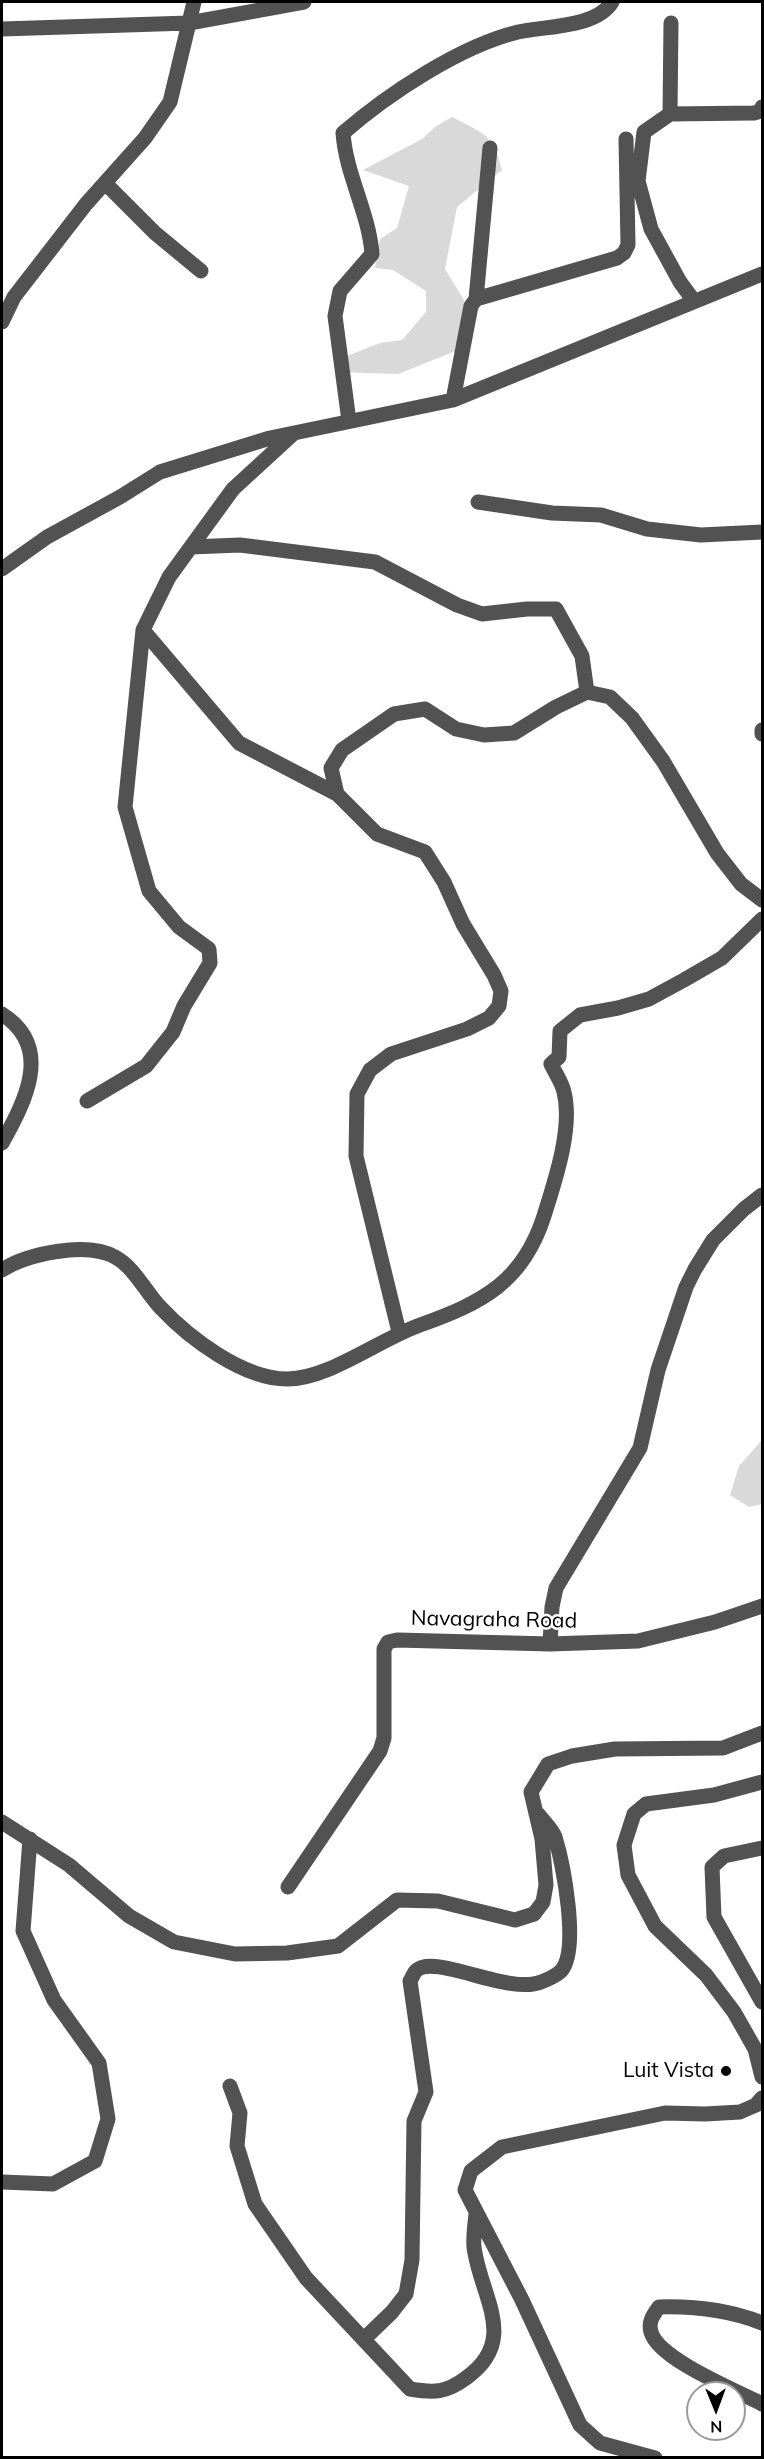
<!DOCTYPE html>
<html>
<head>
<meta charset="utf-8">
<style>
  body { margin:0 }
  #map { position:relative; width:764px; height:2459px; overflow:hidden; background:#fff; font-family:Mulish,sans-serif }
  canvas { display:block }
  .frame { position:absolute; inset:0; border:3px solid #000; pointer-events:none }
  .north { position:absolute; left:686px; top:2381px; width:60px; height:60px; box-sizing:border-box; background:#fff; border:2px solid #999; border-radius:50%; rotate:179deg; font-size:16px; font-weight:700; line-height:24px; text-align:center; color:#000 }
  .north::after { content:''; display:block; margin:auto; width:21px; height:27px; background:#000; clip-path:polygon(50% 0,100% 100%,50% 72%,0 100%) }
</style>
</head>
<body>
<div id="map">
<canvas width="764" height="2459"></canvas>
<div class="frame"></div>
<div class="north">N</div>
</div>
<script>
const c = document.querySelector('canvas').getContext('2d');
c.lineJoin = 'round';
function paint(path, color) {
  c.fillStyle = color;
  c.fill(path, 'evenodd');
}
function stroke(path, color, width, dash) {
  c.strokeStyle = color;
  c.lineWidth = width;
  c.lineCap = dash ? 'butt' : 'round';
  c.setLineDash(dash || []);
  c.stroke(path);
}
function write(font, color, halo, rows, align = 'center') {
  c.font = font + ' Mulish,sans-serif';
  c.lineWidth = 5;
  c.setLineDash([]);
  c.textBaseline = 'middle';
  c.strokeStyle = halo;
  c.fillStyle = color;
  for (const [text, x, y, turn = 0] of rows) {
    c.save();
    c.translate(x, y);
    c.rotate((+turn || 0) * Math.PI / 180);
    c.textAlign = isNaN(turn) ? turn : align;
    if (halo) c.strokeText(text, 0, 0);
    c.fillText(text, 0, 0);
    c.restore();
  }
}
paint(new Path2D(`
  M452,117C483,133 493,134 502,170L457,207L445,269L464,300L471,319L468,346L398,374L338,372L347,356L380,343L402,340L426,312V291L393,270L375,268L380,239L397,228L409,186L363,170L422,139L435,127Z
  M762,1440V1504L749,1507L730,1495L739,1466Z`), '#d9d9d9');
stroke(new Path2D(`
  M671,23L670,114L644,132L638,181L651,229L680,282L694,301
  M2,29L189,23L304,2
  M670,114L754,113L761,111L762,107
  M105,183L155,233L201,271
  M476,299L490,148
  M2,322L14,297L86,204L145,138L170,102L194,2
  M453,400L471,306L476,299L617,258L624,253L628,245L626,139
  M349,421L335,316L340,291L372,254C369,213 346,175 343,133C388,94 460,46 518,32C545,26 596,28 612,2
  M478,502L552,513L601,515L647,529L701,535L762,532
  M191,547L240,545L375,562L457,605L482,614L527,609H556L582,656L587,692
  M2,569L47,537L120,497L160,472L270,438L453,400L762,274
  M143,630L239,743L337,794
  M762,730V734
  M2,1014C54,1047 25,1102 2,1143
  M87,1101L146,1066L173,1032L184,1006L210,963L209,949L179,927L149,891L125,807L143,630L169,577L233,489L293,434
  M2,1270C27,1254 86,1241 115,1257C134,1267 145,1291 160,1307C189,1338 243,1379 287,1379C329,1379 380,1339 420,1325C482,1303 523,1282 544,1216C555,1181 573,1128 564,1092C562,1082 555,1073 551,1064L559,1057L560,1031L580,1015L618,1008L649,999L684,980L722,958L762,919
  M399,1332L356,1156L357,1094L370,1070L391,1054L467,1029L489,1018L499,1006L501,991L494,975L463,924L444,882L425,852L377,834L337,794L331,768L342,750L394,714L425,709L456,729L484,735L514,733L556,707L587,692L610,697L632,718L663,761L717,853L741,884L762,900
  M550,1644L552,1607L556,1588L640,1448L658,1370L686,1287L695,1269L713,1240L744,1209L762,1195
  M762,1782L714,1795L646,1804L634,1814L624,1845L628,1875L655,1926L706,1975L734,2012L755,2049L762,2077
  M2,1822L69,1865L129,1916L174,1942L235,1954L287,1953L338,1946L397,1900L438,1901L515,1920L534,1914L543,1902L546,1885L542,1839L531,1792L548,1764L572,1756L615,1749L723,1748L762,1733
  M762,1848L724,1856L712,1867L714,1917L762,2002
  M288,1887L380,1751L384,1738V1649L388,1642L397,1640L550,1644L638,1641L715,1622L762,1606
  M230,2086L240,2113L237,2146L255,2204L306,2278L410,2389C434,2393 446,2393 466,2378C520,2340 480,2296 474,2247C473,2237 475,2224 476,2214
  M2,2182L53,2184L95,2161L108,2119L99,2063L54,2000L23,1931L30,1839
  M762,2323C729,2310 695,2306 659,2307C653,2315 648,2322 651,2332C658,2359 737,2391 762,2404
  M364,2339L392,2312L406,2294L412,2260L414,2121L426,2092L410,1981C412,1978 414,1972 417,1970C435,1954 509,1995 541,1982C547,1980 557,1975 561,1971C580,1950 563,1863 555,1837C552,1829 544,1822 539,1815
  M655,2458L600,2443L580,2425L522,2300L465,2190L471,2171L502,2147L665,2113L705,2114L740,2112L756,2105L762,2098`), '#525252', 15);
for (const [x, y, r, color] of [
  [726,2071,6,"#000"]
]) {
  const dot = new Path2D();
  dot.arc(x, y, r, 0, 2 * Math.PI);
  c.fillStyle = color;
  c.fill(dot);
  stroke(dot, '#fff', 2);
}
write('21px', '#000', '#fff', [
  ["Navagraha Road",494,1620,1]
]);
write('21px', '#000', '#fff', [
  ["Luit Vista",714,2071]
], 'right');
</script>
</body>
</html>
